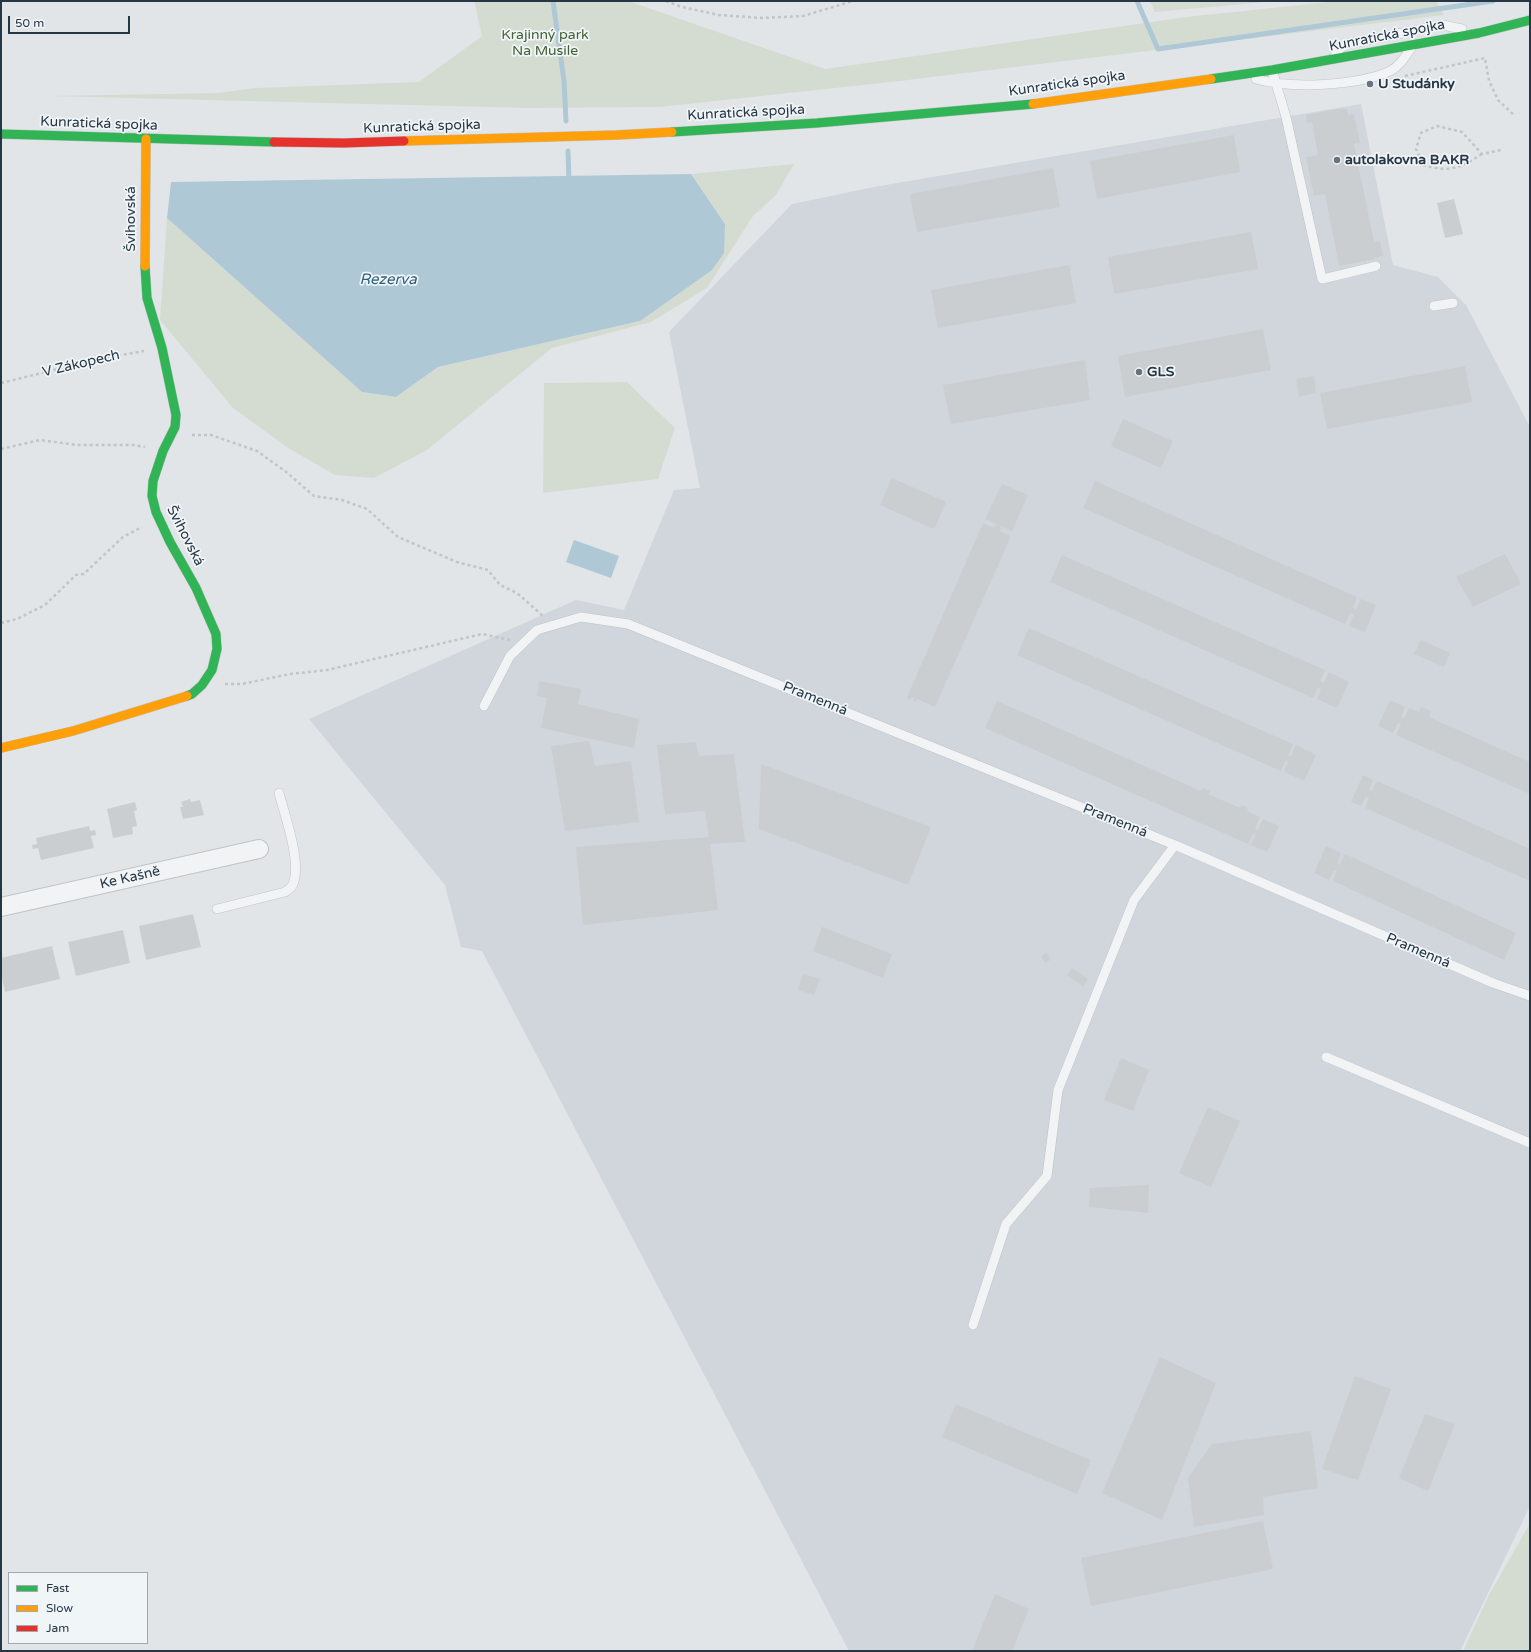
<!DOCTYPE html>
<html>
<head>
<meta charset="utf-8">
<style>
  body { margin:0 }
  #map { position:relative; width:1531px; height:1652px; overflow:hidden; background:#e2e5e8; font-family:"Varela Round",sans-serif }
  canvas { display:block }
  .frame { position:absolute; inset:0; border:2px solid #273644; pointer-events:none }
  .legend { position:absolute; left:8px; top:1572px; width:140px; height:72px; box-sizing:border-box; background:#f0f5f8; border:1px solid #a0a9b0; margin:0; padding:5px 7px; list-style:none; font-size:12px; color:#273644 }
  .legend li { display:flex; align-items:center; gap:8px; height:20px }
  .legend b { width:20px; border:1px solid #a0a9b0 }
  .scale { position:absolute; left:8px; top:16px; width:122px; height:18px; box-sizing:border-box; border:2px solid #273644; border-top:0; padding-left:5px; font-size:12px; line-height:14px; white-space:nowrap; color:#273644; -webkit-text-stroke:3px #f0f5f8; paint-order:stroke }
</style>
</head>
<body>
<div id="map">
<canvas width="1531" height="1652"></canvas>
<div class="frame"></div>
<ul class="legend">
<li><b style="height:5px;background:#30b455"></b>Fast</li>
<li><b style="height:5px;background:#ff9f0a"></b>Slow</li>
<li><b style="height:5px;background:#e5322d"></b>Jam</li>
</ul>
<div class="scale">50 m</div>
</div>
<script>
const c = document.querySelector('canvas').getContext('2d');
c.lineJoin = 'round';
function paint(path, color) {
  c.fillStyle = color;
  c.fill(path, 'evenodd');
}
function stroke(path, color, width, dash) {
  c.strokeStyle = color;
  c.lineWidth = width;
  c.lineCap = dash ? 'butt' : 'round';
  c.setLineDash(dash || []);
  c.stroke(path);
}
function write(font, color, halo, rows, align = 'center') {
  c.font = font + ' "Varela Round",sans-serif';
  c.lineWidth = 3.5;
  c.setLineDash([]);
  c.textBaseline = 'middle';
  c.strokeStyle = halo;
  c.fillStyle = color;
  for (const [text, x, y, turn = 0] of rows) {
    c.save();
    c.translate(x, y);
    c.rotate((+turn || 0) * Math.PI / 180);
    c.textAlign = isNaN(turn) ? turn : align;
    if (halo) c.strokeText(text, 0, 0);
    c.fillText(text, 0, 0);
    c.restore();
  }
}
paint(new Path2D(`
  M1361,104L1393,265L1438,277L1466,305L1530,427V1506L1460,1651H849L482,951L461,947L445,885L309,719L576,600L624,610L674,490L700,488L669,332L792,204L874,187Z`), '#d0d6dc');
paint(new Path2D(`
  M474,1H628L825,69L1186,17L1338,1H1436L1444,15L900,81L660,107L527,108L46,96L217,93L255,88L419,82L482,36Z
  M1150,1H1276L1155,12Z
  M794,164L776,195L753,216L707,288L651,322L552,348L427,450L374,478L335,475L288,448L233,408L160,320L167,218L362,392L396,397L438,367L640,321L725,224L691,174Z
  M627,382L675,428L658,479L543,493L544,383Z
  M1530,1523V1651H1463L1489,1595Z`), '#d4dcd2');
paint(new Path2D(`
  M691,174L725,224L724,253L712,270L640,321L438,367L396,397L362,392L167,218L171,182Z
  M574,540L619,556L611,578L566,562Z`), '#aec8d6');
stroke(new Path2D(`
  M553,1L564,81L566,121
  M1137,1L1158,49L1493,1
  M568,151L569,182`), '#aec8d6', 5);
paint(new Path2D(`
  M1337,109H1347L1348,115L1354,114L1360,143L1354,144L1374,242L1380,241L1383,256L1375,258V259L1339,266L1325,194L1314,196L1306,157L1318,155L1312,122L1307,123L1306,115Z
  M1234,135L1240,172L1097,199L1090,161Z
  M1053,168L1060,207L917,232L910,194Z
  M1454,199L1463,234L1445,238L1437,203Z
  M1251,232L1258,269L1114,294L1108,257Z
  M1069,265L1076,303L938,328L931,290Z
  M1263,329L1271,370L1125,397L1118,356Z
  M1085,360L1090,400L951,424L943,385Z
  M1465,366L1472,402L1327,429L1320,393Z
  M1314,376L1316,393L1299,397L1296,379Z
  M1123,419L1173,441L1161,468L1111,446Z
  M892,478L946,502L934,529L880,505Z
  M1095,481L1357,597L1353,608L1356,610L1361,599L1376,605L1365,632L1349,626L1354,615L1350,613L1345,624L1083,508Z
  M1002,484L1028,495L1012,531L1001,526L1000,531L1011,536L935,707L917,699L916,702L913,700L914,698L912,697L911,700L907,698L908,695L983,523L994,528L996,524L985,519Z
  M1505,554L1521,584L1473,607L1456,577Z
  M1062,555L1325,670L1320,681L1324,683L1329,672L1349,682L1337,708L1317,699L1321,689L1318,687L1313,698L1050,582Z
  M1029,628L1293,744L1288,755L1291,756L1296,745L1316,755L1304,781L1284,772L1288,762L1286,760L1281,771L1017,655Z
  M1421,640L1450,653L1444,667L1414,654Z
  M539,681L581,689L578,704L639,719L634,748L541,728L547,698L537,696Z
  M1390,700L1405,707L1401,717L1404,718L1409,708L1419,712L1421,707L1431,711L1429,717L1530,762V794L1396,735L1401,724L1398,723L1393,733L1378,726Z
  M997,701L1201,791L1203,788L1210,791L1208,794L1240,808L1242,805L1248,808L1247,811L1260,817L1255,828L1258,830L1263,819L1279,826L1267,852L1251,845L1256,835L1253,833L1248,844L985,728Z
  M589,741L595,766L631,761L639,822L565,831L551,746Z
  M696,742L699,756L734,754L745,842L710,844L718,910L583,925L576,847L709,837L705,811L665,814L657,745Z
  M761,764L931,827L908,885L759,829Z
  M1363,775L1373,780L1369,790L1372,791L1377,781L1530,849V881L1365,808L1369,798L1366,796L1361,806L1351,802Z
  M190,799L191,802L200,800L204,815L183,819L180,807H183L181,802Z
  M135,802L137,810L134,811L137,826L132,827L133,834L113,838L107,809Z
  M89,826L90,831L95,830L96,835L91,836L94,848L41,860L38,848L33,849L32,845L37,844L36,838Z
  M1326,846L1341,853L1337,863L1340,865L1345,854L1516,933L1504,960L1333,881L1337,871L1334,870L1329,880L1314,873Z
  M193,914L201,947L146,960L139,926Z
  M822,927L892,954L883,978L813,951Z
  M123,930L130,963L76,976L68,942Z
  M52,946L60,979L5,992L1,973V958Z
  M1046,952L1051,959L1046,963L1041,957Z
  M1072,968L1088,979L1083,986L1067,975Z
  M803,974L820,979L814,995L798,990Z
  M1121,1058L1149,1070L1133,1111L1104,1100Z
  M1208,1107L1240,1121L1211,1187L1179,1173Z
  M1149,1185L1148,1213L1089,1207L1090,1188Z
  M1160,1357L1216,1383L1162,1520L1102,1493Z
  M1355,1376L1391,1389L1358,1480L1322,1469Z
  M956,1404L1091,1460L1077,1494L942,1437Z
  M1425,1414L1455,1424L1428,1491L1399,1478Z
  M1311,1431L1318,1488L1263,1497L1264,1515L1194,1527L1188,1478L1212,1444Z
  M1263,1521L1273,1569L1091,1606L1081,1558Z
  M995,1594L1029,1609L1012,1651H972Z`), '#cbced1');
const lane = new Path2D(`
  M1335,52L1347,44L1443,25L1462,29
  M1272,70L1286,117L1322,279L1376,266
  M1256,79C1291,89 1357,86 1390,71C1400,66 1405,57 1411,48
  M1434,306L1453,303
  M484,706L510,656L537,630L581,617L628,624L1175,845L1493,983L1530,996
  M217,909L285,892C288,890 292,887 293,884C302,863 285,816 279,793
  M1326,1057L1530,1143
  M973,1325L1006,1224L1047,1176L1058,1090L1134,900L1175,845`);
const street = new Path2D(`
  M1,907L259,849`);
const fast = new Path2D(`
  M1211,79L1272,70L1479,33L1530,20
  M672,132L817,123L1033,104
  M1,134L274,142
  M145,266L147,298L162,348L176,415L175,427L163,451L153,481L152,496L156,512L170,542L196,588L216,634L217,649L212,670L202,685L192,694L187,696`);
const slow = new Path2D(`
  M1033,104L1211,79
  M404,141L617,135L672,132
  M145,266L146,139
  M1,748L73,731L187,696`);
const jam = new Path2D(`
  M274,142L344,143L404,141`);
stroke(lane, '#c0c3c6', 10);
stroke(street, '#c0c3c6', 20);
stroke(fast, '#c0c3c6', 10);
stroke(slow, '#c0c3c6', 10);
stroke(jam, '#c0c3c6', 10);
stroke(new Path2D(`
  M666,1L682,7L719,15L762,18L803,16L853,1
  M1405,76L1485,58L1489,81L1498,100L1515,116
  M1482,154C1460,168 1449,173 1423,165L1416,149L1421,133L1437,126L1462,132L1482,154L1501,150
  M1,383L99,359L144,351
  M192,435H211L257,451L285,471L314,496L342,500L367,509L398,537L457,562L488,570L500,585L517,593L543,616
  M1,449L40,440L77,445H134L145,447
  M1,623L17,619L45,605L76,575L84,574L89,569L123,537L142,527
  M225,684H242L290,674L327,670L482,634L510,640`), '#c1c5c8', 2.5, [3, 3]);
stroke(lane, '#f2f3f4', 9);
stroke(street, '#f2f3f4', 18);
stroke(fast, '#30b455', 9);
stroke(slow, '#ff9f0a', 9);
stroke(jam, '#e5322d', 9);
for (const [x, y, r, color] of [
  [1370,84,4,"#68737d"],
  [1337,160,4,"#68737d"],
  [1139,372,4,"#68737d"]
]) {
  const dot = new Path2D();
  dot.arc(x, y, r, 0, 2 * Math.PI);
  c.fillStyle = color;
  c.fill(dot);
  stroke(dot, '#f0f5f8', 1.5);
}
write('14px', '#446133', '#f0f5f8', [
  ["Krajinný park",545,35],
  ["Na Musile",545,51]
]);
write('14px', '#273644', '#f0f5f8', [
  ["Kunratická spojka",1387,36,-11],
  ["Kunratická spojka",1067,84,-8],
  ["Kunratická spojka",746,113,-3],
  ["Kunratická spojka",99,124,2],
  ["Kunratická spojka",422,127,-2],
  ["Švihovská",131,219,-90],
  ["V Zákopech",81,364,-13],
  ["Švihovská",185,536,63],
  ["Pramenná",815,699,22],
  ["Pramenná",1115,821,22],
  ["Ke Kašně",130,878,-13],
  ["Pramenná",1418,951,23]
]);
write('bold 14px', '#273644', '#f0f5f8', [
  ["U Studánky",1378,84],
  ["autolakovna BAKR",1345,160],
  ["GLS",1147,372]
], 'left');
write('italic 15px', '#2d5e7c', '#f0f5f8', [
  ["Rezerva",388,280]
]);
</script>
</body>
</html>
